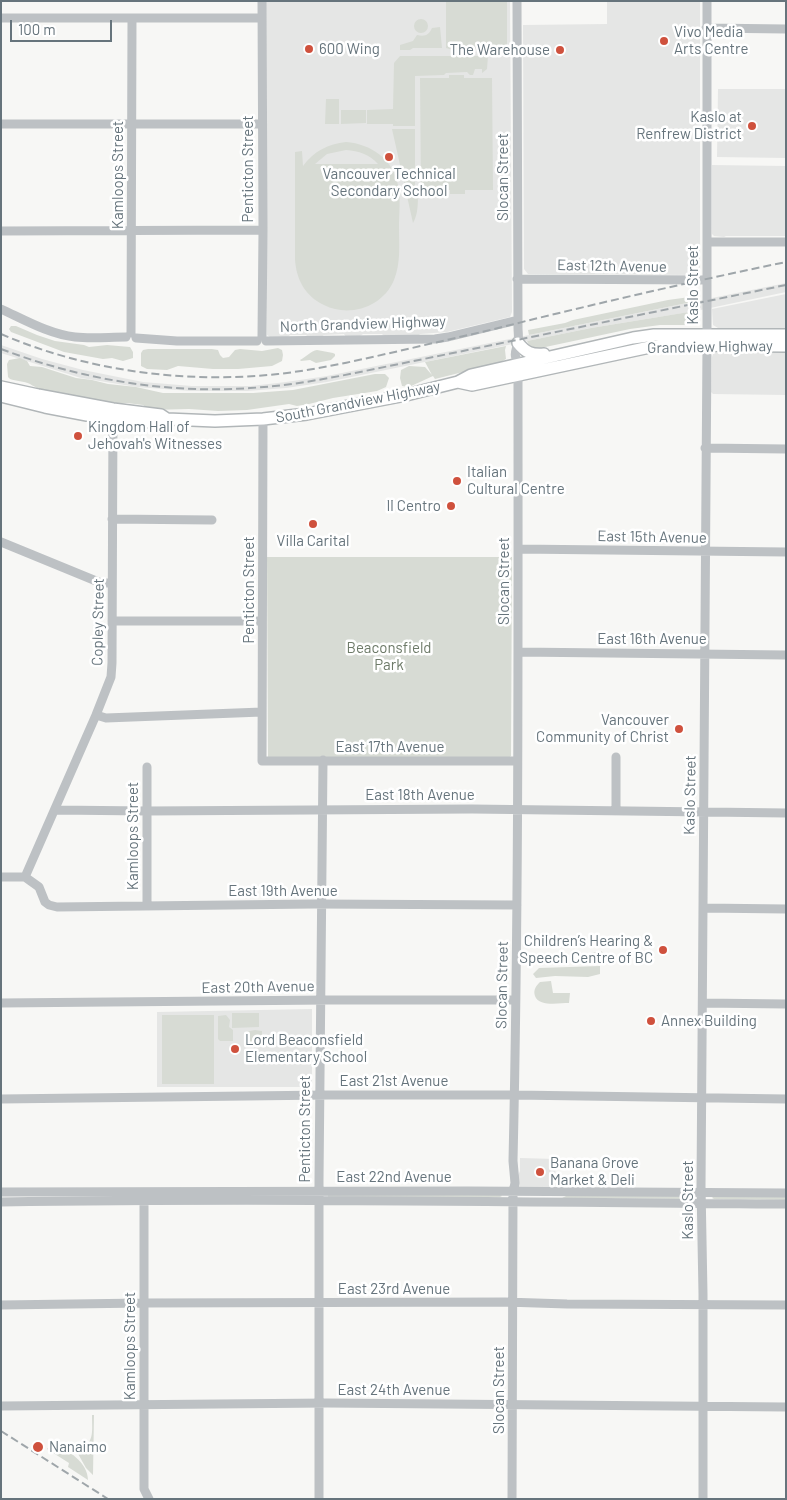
<!DOCTYPE html>
<html>
<head>
<meta charset="utf-8">
<style>
  body { margin:0 }
  #map { position:relative; width:787px; height:1500px; overflow:hidden; background:#f7f7f5; font-family:Barlow,sans-serif }
  canvas { display:block }
  .frame { position:absolute; inset:0; border:2px solid #66747c; pointer-events:none }
  .scale { position:absolute; left:10px; top:20px; width:102px; height:22px; box-sizing:border-box; border:2px solid #66747c; border-top:0; padding-left:6px; font-size:15px; line-height:18px; white-space:nowrap; color:#66747c; -webkit-text-stroke:4px #fff; paint-order:stroke }
</style>
</head>
<body>
<div id="map">
<canvas width="787" height="1500"></canvas>
<div class="frame"></div>
<div class="scale">100 m</div>
</div>
<script>
const c = document.querySelector('canvas').getContext('2d');
c.lineJoin = 'round';
function paint(path, color) {
  c.fillStyle = color;
  c.fill(path, 'evenodd');
}
function stroke(path, color, width, dash) {
  c.strokeStyle = color;
  c.lineWidth = width;
  c.lineCap = dash ? 'butt' : 'round';
  c.setLineDash(dash || []);
  c.stroke(path);
}
function write(font, color, halo, rows, align = 'center') {
  c.font = font + ' Barlow,sans-serif';
  c.lineWidth = 5;
  c.setLineDash([]);
  c.textBaseline = 'middle';
  c.strokeStyle = halo;
  c.fillStyle = color;
  for (const [text, x, y, turn = 0] of rows) {
    c.save();
    c.translate(x, y);
    c.rotate((+turn || 0) * Math.PI / 180);
    c.textAlign = isNaN(turn) ? turn : align;
    if (halo) c.strokeText(text, 0, 0);
    c.fillText(text, 0, 0);
    c.restore();
  }
}
paint(new Path2D(`
  M266,1H510L512,312L510,317L447,332L420,334L417,337H385L382,334H363L360,336L346,337L344,334L324,335L321,337H308L306,335H290L288,337H270L267,335Z
  M607,1H700V271L696,275L528,274L524,269L523,25L607,24Z
  M718,89H786V158L717,157Z
  M712,165L786,166V236H726L724,237L714,236L712,234Z
  M786,283V292L696,311L591,328L327,382L286,388L247,391H191L137,387L81,378L1,353V345L42,359L83,370L143,382L192,386H251L286,382L327,376Z
  M786,294V329L718,328L713,325L712,309Z
  M716,353H786V395L713,394L711,392L712,357L713,354Z
  M312,1009V1087H157V1012Z
  M520,1158L556,1159L555,1183L554,1187H533L529,1188L519,1187L517,1184V1178L520,1171Z`), '#e5e6e5');
paint(new Path2D(`
  M446,1H507V49L453,50L446,48Z
  M414 26a7 7 0 1 1 14 0a7 7 0 1 1-14 0Z
  M440,27L442,48H413L410,50H400V45L413,41L417,35C425,37 429,35 432,28Z
  M400,56H488L487,69L482,73V69H475L473,75H470L467,72L446,73L444,75L415,76V126H393V124H367V110L393,109L394,63Z
  M449,75H464V78H492L493,190H465V194H450V190L421,191L420,78H449Z
  M326,99H339V124H325Z
  M341,110H366V123L341,124Z
  M392,129H415V191L418,193C418,203 418,215 413,223Z
  M346,142C371,144 393,159 398,185C401,198 399,213 399,227C399,244 401,263 394,280C383,307 349,318 324,305C305,296 296,279 295,259V152L302,151L303,166C314,151 328,144 346,142ZM346,150C359,151 369,154 378,164H315L327,154Z
  M697,296V301L529,335L528,330L565,323L573,320L668,300Z
  M695,311H698L695,324L693,325H660L630,329L536,349L530,348L527,341L591,328Z
  M11,326H16L37,335L55,341L84,345L89,347L107,345L130,347L133,352V358L123,361L112,358L103,359L64,352L11,332L9,329Z
  M506,346L505,350L506,359L499,363L435,379L433,376L409,387L402,386L400,378L401,370L409,366L425,367L432,375L425,362Z
  M278,348L282,350L283,355L282,361L272,366L238,369H213L178,366L167,370L147,369L141,366V353L143,350L148,349H212L218,350L220,355L223,358L229,357L235,350L240,349L262,351Z
  M317,350L333,353L335,354V356L331,360L316,363L310,360L301,361L300,360C306,357 311,351 317,350Z
  M20,358L27,361L30,366L42,367L76,378L92,380L108,384L136,387L163,393H253L293,390L375,374H385L389,378L386,387L377,391L333,398L309,404L297,406L289,404L247,410L218,411L189,409L150,410L143,405L127,403L113,404L57,395L53,392C44,393 37,388 30,384C24,381 16,381 10,379L8,377L7,364L9,360Z
  M267,557H512L511,756L510,757H268Z
  M601,951L608,956L607,962H583L586,954Z
  M600,966V974L588,977L555,976L536,978L533,974L539,968Z
  M551,981L553,993H570L569,1003C559,1003 539,1007 535,996C533,990 536,986 540,982Z
  M232,1013H259V1027L232,1028Z
  M162,1015H214V1084H162Z
  M226,1015L230,1020L229,1027L233,1030V1041H220L218,1039V1016Z
  M255,1030L262,1031V1045L244,1044L245,1032Z
  M328,1195H501L502,1196L500,1197H328Z
  M568,1195L691,1196V1197L690,1199L562,1198Z
  M786,1196V1200L714,1199L712,1198L713,1197Z
  M92,1415H94L93,1475L86,1468L77,1452C95,1442 92,1434 92,1415Z
  M53,1441C67,1450 88,1462 88,1480L68,1467L69,1463L47,1449Z`), '#d7dbd4');
const major = new Path2D(`
  M518,343C526,353 532,355 544,354
  M458,382L472,385L650,347L668,345L786,346
  M1,387L38,395L113,409L161,415L167,419
  M1,396L45,407L87,415L159,423L167,419L215,421L263,419L307,414L406,395L458,382L471,375L633,338L654,335H786`);
stroke(major, '#b1b6b8', 14);
stroke(new Path2D(`
  M1,18H261
  M706,28L786,29
  M1,124H262
  M1,231L263,230
  M707,242H786
  M517,279L707,280
  M1,309C25,320 49,334 75,337C92,339 109,337 126,337
  M131,333L132,18
  M262,336L263,230L262,1
  M136,338L177,341H257
  M266,341L435,339L448,337L518,320
  M263,419L262,761H517
  M705,448L786,449
  M112,519L212,520
  M1,542L101,583H112
  M518,549L786,552
  M112,621H262
  M518,652L786,655
  M96,715L106,718L262,712
  M55,810L147,811L472,809L786,813
  M616,811V757
  M1,877H25L39,887L45,902L49,905L57,907L314,904L517,905
  M25,877L96,715L111,677L112,663L113,412
  M147,906V767
  M704,908L786,909
  M1,1003L328,1000H515
  M703,1003L786,1004
  M1,1099L328,1095H515L786,1099
  M1,1192L468,1191L786,1193
  M144,1197V1489L149,1499
  M1,1202C263,1198 524,1202 786,1204
  M1,1305L144,1303L505,1302L567,1304L786,1305
  M1,1406L327,1403L786,1407
  M319,1499V1180L323,760
  M512,1499L513,1192L515,1183L513,1161C519,896 518,630 518,364C513,353 516,352 518,342C519,337 518,332 518,328L517,1
  M703,1499V1294L701,1186L707,345V1`), '#bdc1c4', 9);
stroke(major, '#fff', 11);
stroke(new Path2D(`
  M1,334C87,371 185,384 278,374C323,369 368,358 412,348C450,339 488,331 526,321C612,300 699,280 786,262
  M1,349C80,379 166,394 250,388C286,386 320,380 355,373L786,285
  M1,1431L108,1499`), '#9fa6aa', 2, [8, 4]);
for (const [x, y, r, color] of [
  [664,41,5,"#cf513d"],
  [309,49,5,"#cf513d"],
  [560,50,5,"#cf513d"],
  [752,126,5,"#cf513d"],
  [389,157,5,"#cf513d"],
  [78,436,5,"#cf513d"],
  [457,481,5,"#cf513d"],
  [451,506,5,"#cf513d"],
  [313,524,5,"#cf513d"],
  [679,729,5,"#cf513d"],
  [663,950,5,"#cf513d"],
  [651,1021,5,"#cf513d"],
  [235,1049,5,"#cf513d"],
  [540,1172,5,"#cf513d"],
  [38,1447,6,"#cf513d"]
]) {
  const dot = new Path2D();
  dot.arc(x, y, r, 0, 2 * Math.PI);
  c.fillStyle = color;
  c.fill(dot);
  stroke(dot, '#fff', 2);
}
write('15px', '#66747c', '#fff', [
  ["Vivo Media",674,32],
  ["Arts Centre",674,49],
  ["600 Wing",319,49],
  ["The Warehouse",550,50,"right"],
  ["Kaslo at",742,117,"right"],
  ["Renfrew District",742,134,"right"],
  ["Vancouver Technical",389,174,"center"],
  ["Secondary School",389,191,"center"],
  ["Kingdom Hall of",88,427],
  ["Jehovah's Witnesses",88,444],
  ["Italian",467,472],
  ["Cultural Centre",467,489],
  ["Il Centro",441,506,"right"],
  ["Villa Carital",313,541,"center"],
  ["Vancouver",669,720,"right"],
  ["Community of Christ",669,737,"right"],
  ["Children’s Hearing &",653,941,"right"],
  ["Speech Centre of BC",653,958,"right"],
  ["Annex Building",661,1021],
  ["Lord Beaconsfield",245,1040],
  ["Elementary School",245,1057],
  ["Banana Grove",550,1163],
  ["Market & Deli",550,1180],
  ["Nanaimo",49,1447]
], 'left');
write('15px', '#66747c', '#fff', [
  ["Penticton Street",248,169,-90],
  ["Kamloops Street",118,175,-90],
  ["Slocan Street",503,177,-90],
  ["East 12th Avenue",612,266,1],
  ["Kaslo Street",693,285,-90],
  ["North Grandview Highway",363,324,-2],
  ["Grandview Highway",710,347,-1],
  ["South Grandview Highway",358,402,-11],
  ["East 15th Avenue",652,537,1],
  ["Slocan Street",504,581,-90],
  ["Penticton Street",249,590,-90],
  ["Copley Street",98,622,-89],
  ["East 16th Avenue",652,639],
  ["East 17th Avenue",390,747],
  ["East 18th Avenue",420,795],
  ["Kaslo Street",690,795,-89],
  ["Kamloops Street",133,836,-90],
  ["East 19th Avenue",283,891],
  ["Slocan Street",502,985,-89],
  ["East 20th Avenue",258,987,-1],
  ["East 21st Avenue",394,1081],
  ["Penticton Street",305,1129,-90],
  ["East 22nd Avenue",394,1177],
  ["Kaslo Street",688,1200,-90],
  ["East 23rd Avenue",394,1289],
  ["Kamloops Street",130,1346,-90],
  ["East 24th Avenue",394,1390],
  ["Slocan Street",499,1390,-90]
]);
write('15px', '#6d7a68', '#fff', [
  ["Beaconsfield",389,648],
  ["Park",389,665]
]);
</script>
</body>
</html>
